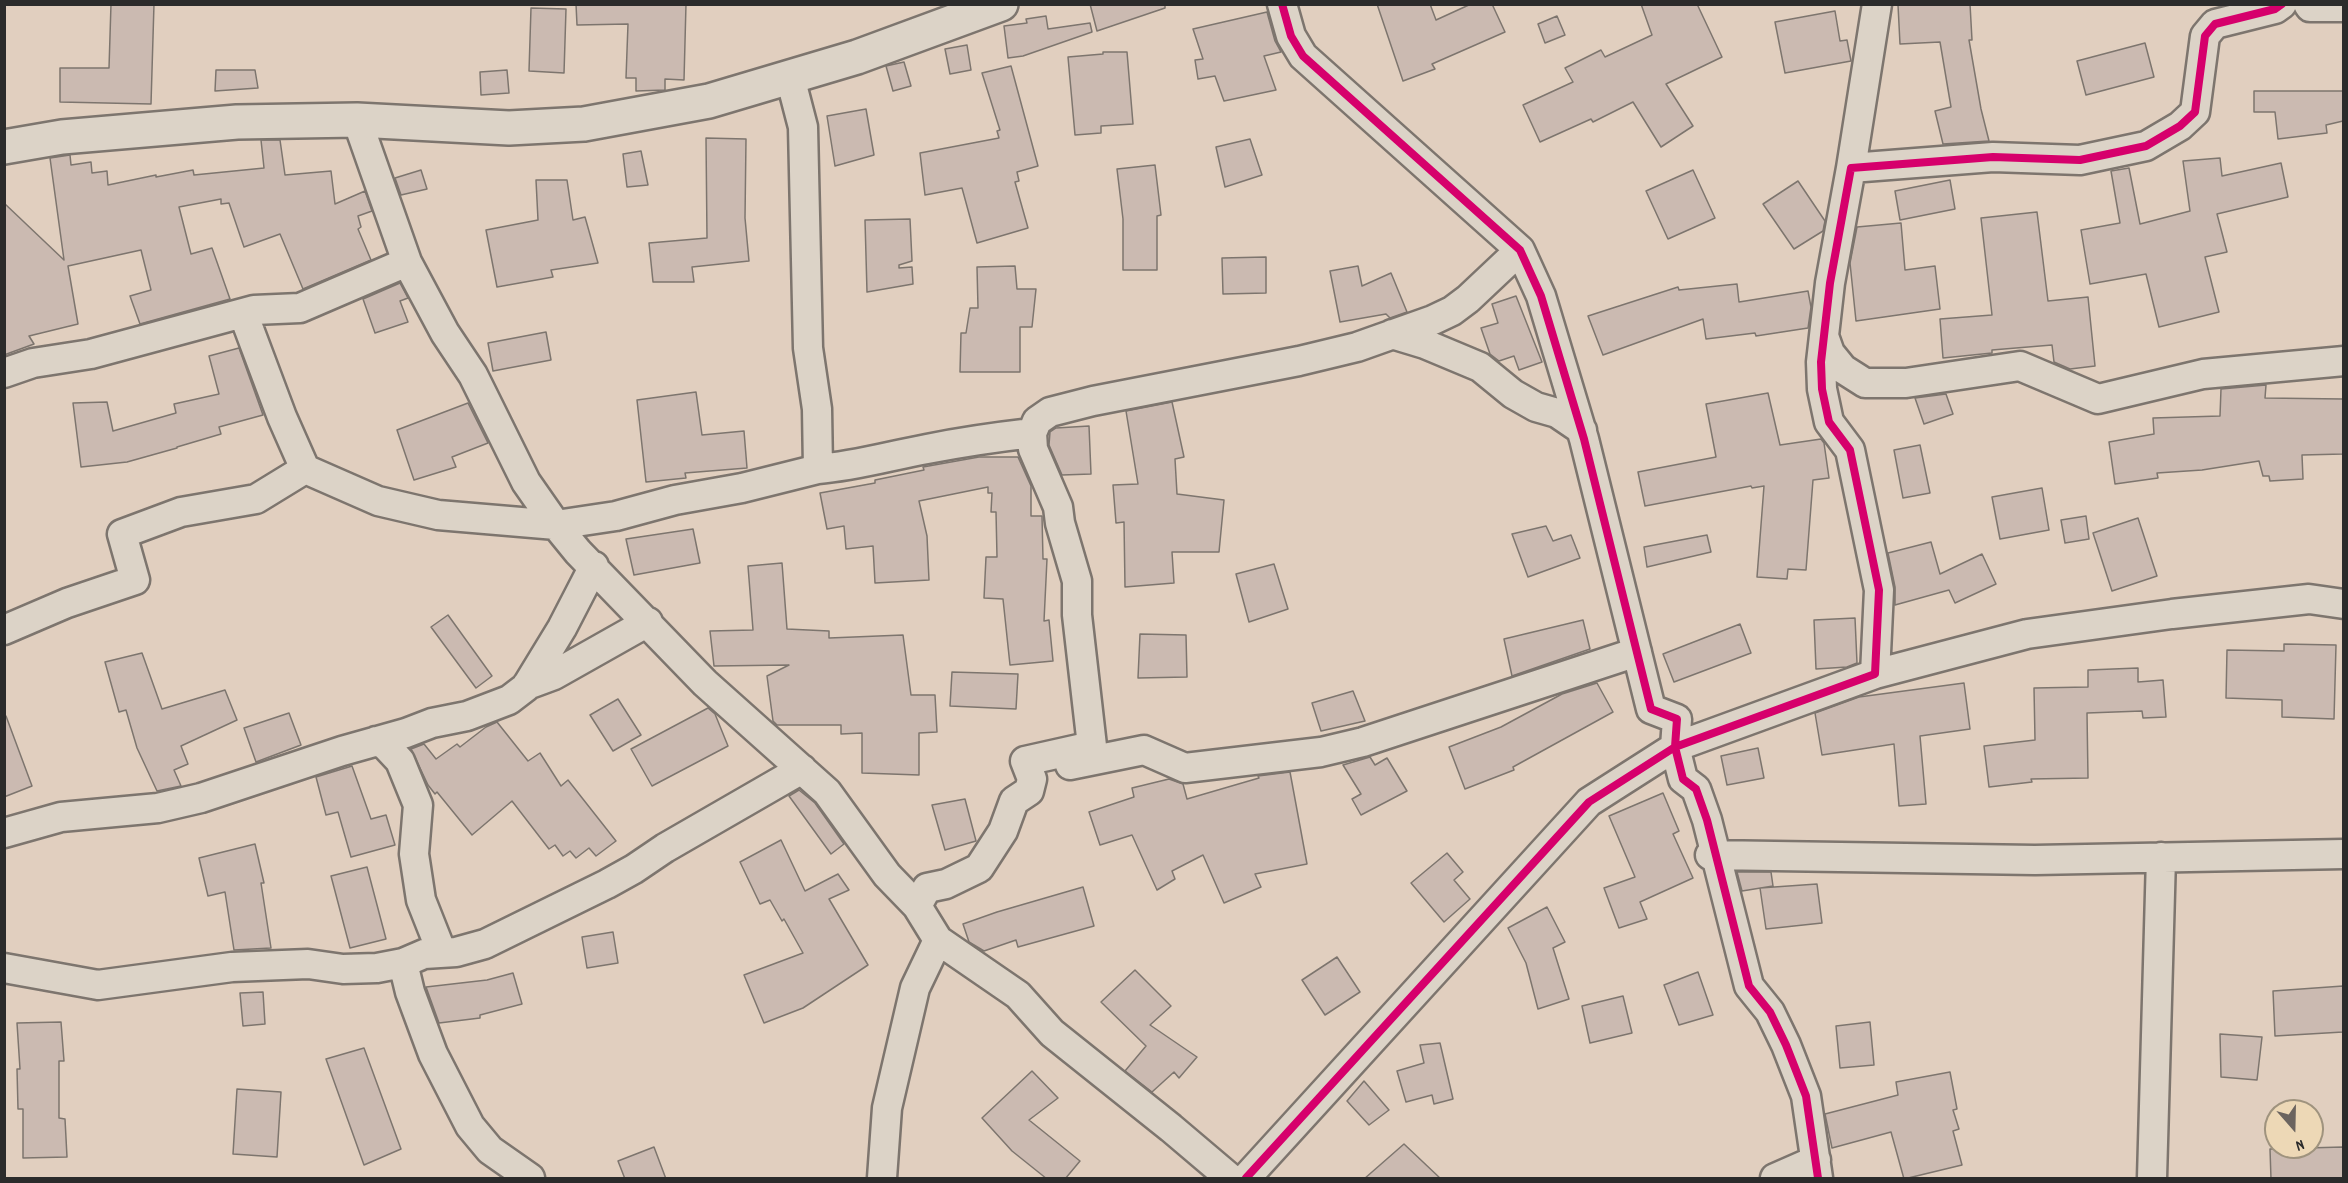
<!DOCTYPE html>
<html>
<head>
<meta charset="utf-8">
<style>
  body { margin:0 }
  #map { position:relative; width:2348px; height:1183px; overflow:hidden; background:#e1cfbf; font-family:Dekko,sans-serif }
  canvas { display:block }
  .frame { position:absolute; inset:0; border:6px solid #2b2b2b; pointer-events:none }
  .north { position:absolute; left:2264px; top:1099px; width:60px; height:60px; box-sizing:border-box; background:#edd8b6; border:2px solid #9f937e; border-radius:50%; rotate:160deg; font-size:16px; font-weight:700; line-height:24px; text-align:center; color:#2b2b2b }
  .north::after { content:''; display:block; margin:auto; width:21px; height:27px; background:#6b645f; clip-path:polygon(50% 0,100% 100%,50% 72%,0 100%) }
</style>
</head>
<body>
<div id="map">
<canvas width="2348" height="1183"></canvas>
<div class="frame"></div>
<div class="north">N</div>
</div>
<script>
const c = document.querySelector('canvas').getContext('2d');
c.lineJoin = 'round';
function paint(path, color) {
  c.fillStyle = color;
  c.fill(path, 'evenodd');
}
function stroke(path, color, width, dash) {
  c.strokeStyle = color;
  c.lineWidth = width;
  c.lineCap = dash ? 'butt' : 'round';
  c.setLineDash(dash || []);
  c.stroke(path);
}
const building = new Path2D(`
  M111,4H154L151,104L60,102V68H109Z
  M576,4H686L684,80L665,79V90L636,91V78H626L628,24L577,25Z
  M1090,4H1165V8L1097,31Z
  M1377,4H1430L1436,20L1471,4H1492L1505,32L1432,64L1435,69L1403,81Z
  M1641,4H1697L1722,57L1666,84L1693,126L1661,147L1633,102L1593,122L1591,119L1540,142L1523,105L1573,82L1565,68L1601,50L1605,57L1652,35Z
  M1970,4L1972,40H1969L1981,109L1989,141L1943,144L1935,111L1951,107L1940,42L1900,44L1898,5Z
  M531,8L566,9L564,73L529,71Z
  M1835,11L1840,41L1847,40L1851,61L1785,73L1775,22Z
  M1267,12L1275,41L1281,52L1264,56L1276,90L1224,101L1215,76L1198,79L1195,60L1203,59L1193,29Z
  M1046,16L1048,29L1090,23L1092,32L1023,56L1008,58L1004,26L1027,23L1026,19Z
  M1557,16L1565,35L1545,43L1538,24Z
  M2145,43L2154,77L2086,95L2077,61Z
  M967,45L971,70L950,74L945,49Z
  M1103,52H1127L1133,124L1101,126V133L1075,135L1068,57L1103,54Z
  M904,62L911,86L893,91L886,66Z
  M1011,66L1038,166L1017,172L1019,181L1015,182L1028,228L977,243L962,188L925,195L920,153L999,138L997,131L1000,130L982,73Z
  M216,70H255L258,88L215,91Z
  M507,70L509,93L481,95L480,72Z
  M2254,91H2343V121L2326,125L2327,133L2278,139L2275,112H2254Z
  M866,109L874,155L835,166L827,116Z
  M706,138L746,139L745,218L749,261L692,267L694,282H653L649,243L707,238Z
  M1250,139L1262,175L1225,187L1216,147Z
  M261,140H280L285,175L331,171L335,204L365,191L372,211L358,216L361,227L358,229L371,260L303,289L280,234L244,247L229,203L221,204V199L179,207L191,254L212,248L230,299L140,324L130,296L151,290L141,250L68,266L78,324L29,336L34,344L4,355V203L64,260L50,158L70,155L71,165L91,162L92,173L107,171L108,185L156,175V177L193,170L194,175L264,168Z
  M641,151L648,185L627,187L623,154Z
  M2220,158L2222,176L2281,163L2288,197L2217,214L2227,252L2205,257L2219,312L2159,327L2146,274L2090,284L2081,230L2120,223L2111,171L2129,168L2140,224L2190,211L2183,161Z
  M1155,165L1161,215L1157,216V270H1123V219L1117,169Z
  M421,170L427,189L401,195L395,178Z
  M1693,170L1715,218L1668,239L1646,191Z
  M536,180H567L573,220L585,217L598,263L551,270L553,277L497,287L486,230L538,220Z
  M1950,180L1955,209L1900,220L1895,191Z
  M1798,181L1825,221L1823,231L1794,249L1763,204Z
  M2037,212L2048,301L2088,297L2095,366L2070,369L2054,362L2052,345L1992,350V353L1943,358L1940,319L1992,315L1981,218Z
  M910,219L912,261L899,265V268L912,267L913,284L867,292L865,220Z
  M1901,223L1905,270L1935,266L1940,309L1856,321L1850,263L1857,227Z
  M1266,257V293L1223,294L1222,258Z
  M1015,266L1017,289H1036L1032,327H1020V372H960L961,333H966L970,308H978L977,267Z
  M1358,266L1362,286L1391,273L1407,312L1390,318L1386,314L1340,322L1330,271Z
  M400,283L408,298L400,301L408,322L375,333L363,299Z
  M1737,284L1739,302L1808,291L1811,307L1808,328L1756,336L1755,333L1706,339L1703,319L1603,355L1588,316L1678,287L1679,290Z
  M1516,296L1542,362L1519,370L1514,356L1499,361L1490,354L1481,328L1498,323L1492,304Z
  M546,332L551,360L493,371L488,343Z
  M239,348L263,415L219,427L221,434L177,447V448L127,462L81,467L73,403L107,402L113,431L176,413L174,404L219,394L209,356Z
  M2266,385L2265,398L2343,399V454L2302,455L2303,479L2270,481L2269,476H2263L2259,461L2202,470L2157,473L2158,478L2115,484L2109,442L2154,434L2153,418L2220,416L2221,389Z
  M696,392L702,435L744,431L747,468L685,473L686,478L646,482L637,400Z
  M1768,393L1780,445L1821,439L1824,443L1829,478L1813,480L1806,570L1788,569L1787,579L1757,577L1764,486L1752,488L1751,486L1645,506L1638,472L1716,457L1706,404Z
  M1946,394L1953,414L1924,424L1915,398Z
  M1172,402L1184,457L1175,459L1177,494L1224,500L1219,552H1172L1174,583L1125,587L1124,522L1116,523L1113,485L1138,484L1126,411Z
  M468,403L488,443L452,457L456,467L414,480L397,430Z
  M1089,426L1091,474L1062,475L1049,445L1050,432L1056,428Z
  M1920,445L1930,493L1903,498L1894,450Z
  M979,457H1018L1031,486V516H1042L1043,559H1047L1044,621L1049,620L1053,661L1010,665L1003,599L984,598L986,557H997L996,512H991L992,493H988V487L919,501L927,536L929,580L875,583L873,546L846,549L844,526L827,529L820,493L875,483V480L924,470L923,467Z
  M2042,488L2049,530L2000,539L1992,497Z
  M2086,516L2089,539L2065,543L2061,520Z
  M2138,518L2157,576L2112,591L2093,533Z
  M1546,526L1553,541L1571,535L1580,558L1528,577L1512,534Z
  M693,529L700,563L634,575L626,539Z
  M1707,535L1711,552L1647,567L1644,547Z
  M1931,542L1940,574L1982,554L1996,584L1955,603L1949,590L1895,605V587L1888,553Z
  M782,563L787,629L829,631V638L903,635L911,695H935L937,732L919,733V775L862,773V733L841,734V725H777L773,721L767,676L789,665L714,666L710,631L753,630L748,566Z
  M1274,564L1288,609L1249,622L1236,574Z
  M448,615L492,676L476,688L431,627Z
  M1855,618L1857,663L1847,667L1816,669L1814,620Z
  M1583,620L1590,649L1512,676L1504,639Z
  M1740,624L1751,653L1674,682L1663,654Z
  M1140,634L1186,635L1187,677L1138,678Z
  M2284,644L2336,645L2334,719L2282,717V700L2226,698L2227,650L2284,651Z
  M142,653L162,709L225,690L237,720L181,746L188,764L174,770L181,786L157,791L137,748L126,710L119,712L105,662Z
  M2138,668V682L2163,680L2166,717L2143,718L2142,711L2087,713L2088,778L2031,779L2032,782L1989,787L1984,746L2035,740L2034,688L2088,687V670Z
  M952,672L1018,674L1016,709L950,706Z
  M1597,683L1613,712L1513,767L1514,770L1465,789L1449,747L1501,727L1562,694Z
  M1964,683L1970,729L1920,736L1926,804L1899,806L1894,744L1822,755L1815,713L1859,697Z
  M1353,691L1365,721L1321,731L1312,703Z
  M618,699L641,735L613,751L590,715Z
  M708,708L715,714L728,746L652,786L631,749Z
  M289,713L301,745L256,762L244,728Z
  M6,716L32,786L4,797V717Z
  M497,722L528,761L540,753L561,786L568,780L616,841L596,856L589,848L576,858L570,851L563,856L555,845L549,849L512,801L472,835L437,792L435,794L428,785L411,749L424,744L436,759L457,744L460,747L486,727Z
  M1758,748L1764,778L1727,785L1721,756Z
  M1370,757L1375,765L1387,758L1407,791L1361,815L1352,799L1361,794L1343,765Z
  M352,766L371,819L386,815L395,845L351,857L338,812L326,815L316,777Z
  M1290,772L1307,864L1255,874L1261,887L1224,903L1203,855L1172,871L1175,879L1157,890L1132,835L1100,845L1089,812L1134,797L1132,788L1169,779L1183,784L1187,799L1259,778L1258,776Z
  M799,790L815,803L844,844L831,854L789,796Z
  M1663,793L1679,831L1673,834L1693,878L1640,902L1647,919L1619,928L1604,888L1635,877L1609,816Z
  M965,799L976,841L945,850L932,805Z
  M781,840L805,891L838,874L849,890L829,899L868,965L803,1008L764,1023L744,975L803,953L784,919L782,921L770,900L760,904L740,862Z
  M255,844L264,883H261L271,948L234,950L225,892L208,896L199,858Z
  M1447,853L1463,872L1454,880L1470,899L1444,922L1411,883Z
  M367,867L386,939L350,948L331,876Z
  M1737,872H1771L1773,886L1742,891Z
  M1817,884L1822,923L1766,929L1760,888Z
  M1083,887L1094,926L1018,947L1016,940L984,951L969,942L963,924L997,912Z
  M1547,907L1565,942L1553,948L1569,999L1538,1009L1526,963L1508,928Z
  M613,932L618,963L587,968L582,937Z
  M1337,957L1360,992L1325,1015L1302,980Z
  M1135,970L1171,1006L1150,1025L1197,1057L1179,1078L1174,1072L1152,1092L1125,1071L1146,1046L1101,1002Z
  M1698,972L1713,1015L1679,1025L1664,985Z
  M513,973L522,1004L480,1015V1018L439,1023L426,987L487,980Z
  M2343,986V1032L2275,1036L2273,991Z
  M263,992L265,1024L243,1026L240,993Z
  M1623,996L1632,1033L1590,1043L1582,1006Z
  M61,1022L64,1061H59V1118L65,1119L67,1157L23,1158V1109H18L17,1069H20L17,1023Z
  M1870,1022L1874,1065L1840,1068L1836,1026Z
  M2220,1034L2262,1037L2257,1080L2221,1077Z
  M1440,1043L1453,1099L1434,1104L1432,1095L1406,1102L1397,1071L1424,1063L1420,1045Z
  M364,1048L401,1149L364,1165L326,1059Z
  M1032,1071L1058,1098L1029,1120L1080,1161L1065,1179H1047L1012,1151L982,1118Z
  M1950,1072L1957,1109L1953,1110L1959,1129L1953,1131L1962,1165L1904,1179L1891,1132L1832,1148L1825,1114L1898,1095L1896,1082Z
  M1364,1081L1389,1110L1369,1125L1347,1101Z
  M237,1089L281,1092L277,1157L233,1154Z
  M1404,1144L1441,1179H1364Z
  M654,1147L666,1179H625L618,1161Z
  M2343,1147V1179H2271L2270,1149Z`);
paint(building, '#cbbab1');
stroke(building, '#7d756e', 1.5);
const minor = new Path2D(`
  M1282,4L1291,36L1303,56L1520,250L1541,296L1584,439L1651,709L1677,719L1675,747L1683,779L1696,789L1707,820L1749,986L1770,1012L1786,1045L1806,1096L1818,1178
  M2308,4L2310,7H2344
  M357,120L407,262L445,333L473,375L526,482L556,525L578,552L705,683L827,792L887,875L917,906L938,940L915,988L887,1108L882,1178
  M1851,168L1877,4
  M1392,334L1425,344L1480,367L1513,394L1536,407L1557,413L1582,430
  M1824,336L1830,353L1843,369L1865,383H1906L2020,366L2098,399L2203,374L2344,361
  M4,373L33,363L91,354L254,310L300,308L407,262
  M305,469L378,501L438,515L556,525L616,516L675,500L742,488L818,469L817,409L808,348L803,127L790,77
  M818,469C856,466 889,456 927,449C962,442 997,437 1032,433
  M4,630L67,603L135,580L122,534L181,512L256,499L305,469L282,417L243,313
  M1875,674L2027,634L2172,614L2309,599L2344,604
  M527,685L554,675L648,622
  M376,741L385,745L400,761L418,805L414,854L421,900L442,953
  M1070,765L1144,750L1185,768L1321,752L1363,742L1637,652
  M4,833L61,817L158,808L201,798L342,751L406,733L432,723L467,716L509,700L526,687L562,628L594,566
  M1710,855L2035,860L2344,854
  M917,906L927,888L946,884L979,868L1003,831L1014,801L1029,791L1032,779L1025,761L1092,746L1077,615V581L1060,523L1058,507L1033,449L1032,433L1037,421L1050,412L1093,401L1299,361L1357,347L1433,320L1452,311L1468,299L1520,250
  M938,940L1018,995L1052,1033L1171,1128L1230,1178
  M403,963L410,992L433,1054L470,1126L490,1150L530,1178
  M4,968L98,985L232,967L308,964L343,969L377,968L403,963L424,954L456,952L485,944L607,884L634,869L665,848L802,769
  M1246,1178L1589,802L1675,747L1875,674L1879,590L1850,450L1829,422L1822,389L1821,362L1830,283L1851,168L1993,157L2080,160L2146,146L2180,126L2195,112L2205,36L2215,24L2275,9L2282,4
  M1775,1178L1816,1160
  M2152,1178L2161,857`);
const tertiary = new Path2D(`
  M4,147L62,137L237,122L357,120L509,128L584,124L709,101L857,57L1001,4`);
stroke(minor, '#7d756e', 33);
stroke(tertiary, '#7d756e', 38);
stroke(minor, '#dcd3c7', 28);
stroke(tertiary, '#dcd3c7', 33);
stroke(new Path2D(`
  M1282,4L1291,36L1303,56L1520,250L1541,296L1584,439L1651,709L1677,719L1675,747L1683,779L1696,789L1707,820L1749,986L1770,1012L1786,1045L1806,1096L1818,1178
  M1246,1178L1589,802L1675,747L1875,674L1879,590L1850,450L1829,422L1822,389L1821,362L1830,283L1851,168L1993,157L2080,160L2146,146L2180,126L2195,112L2205,36L2215,24L2275,9L2282,4`), '#d6006c', 8);
</script>
</body>
</html>
